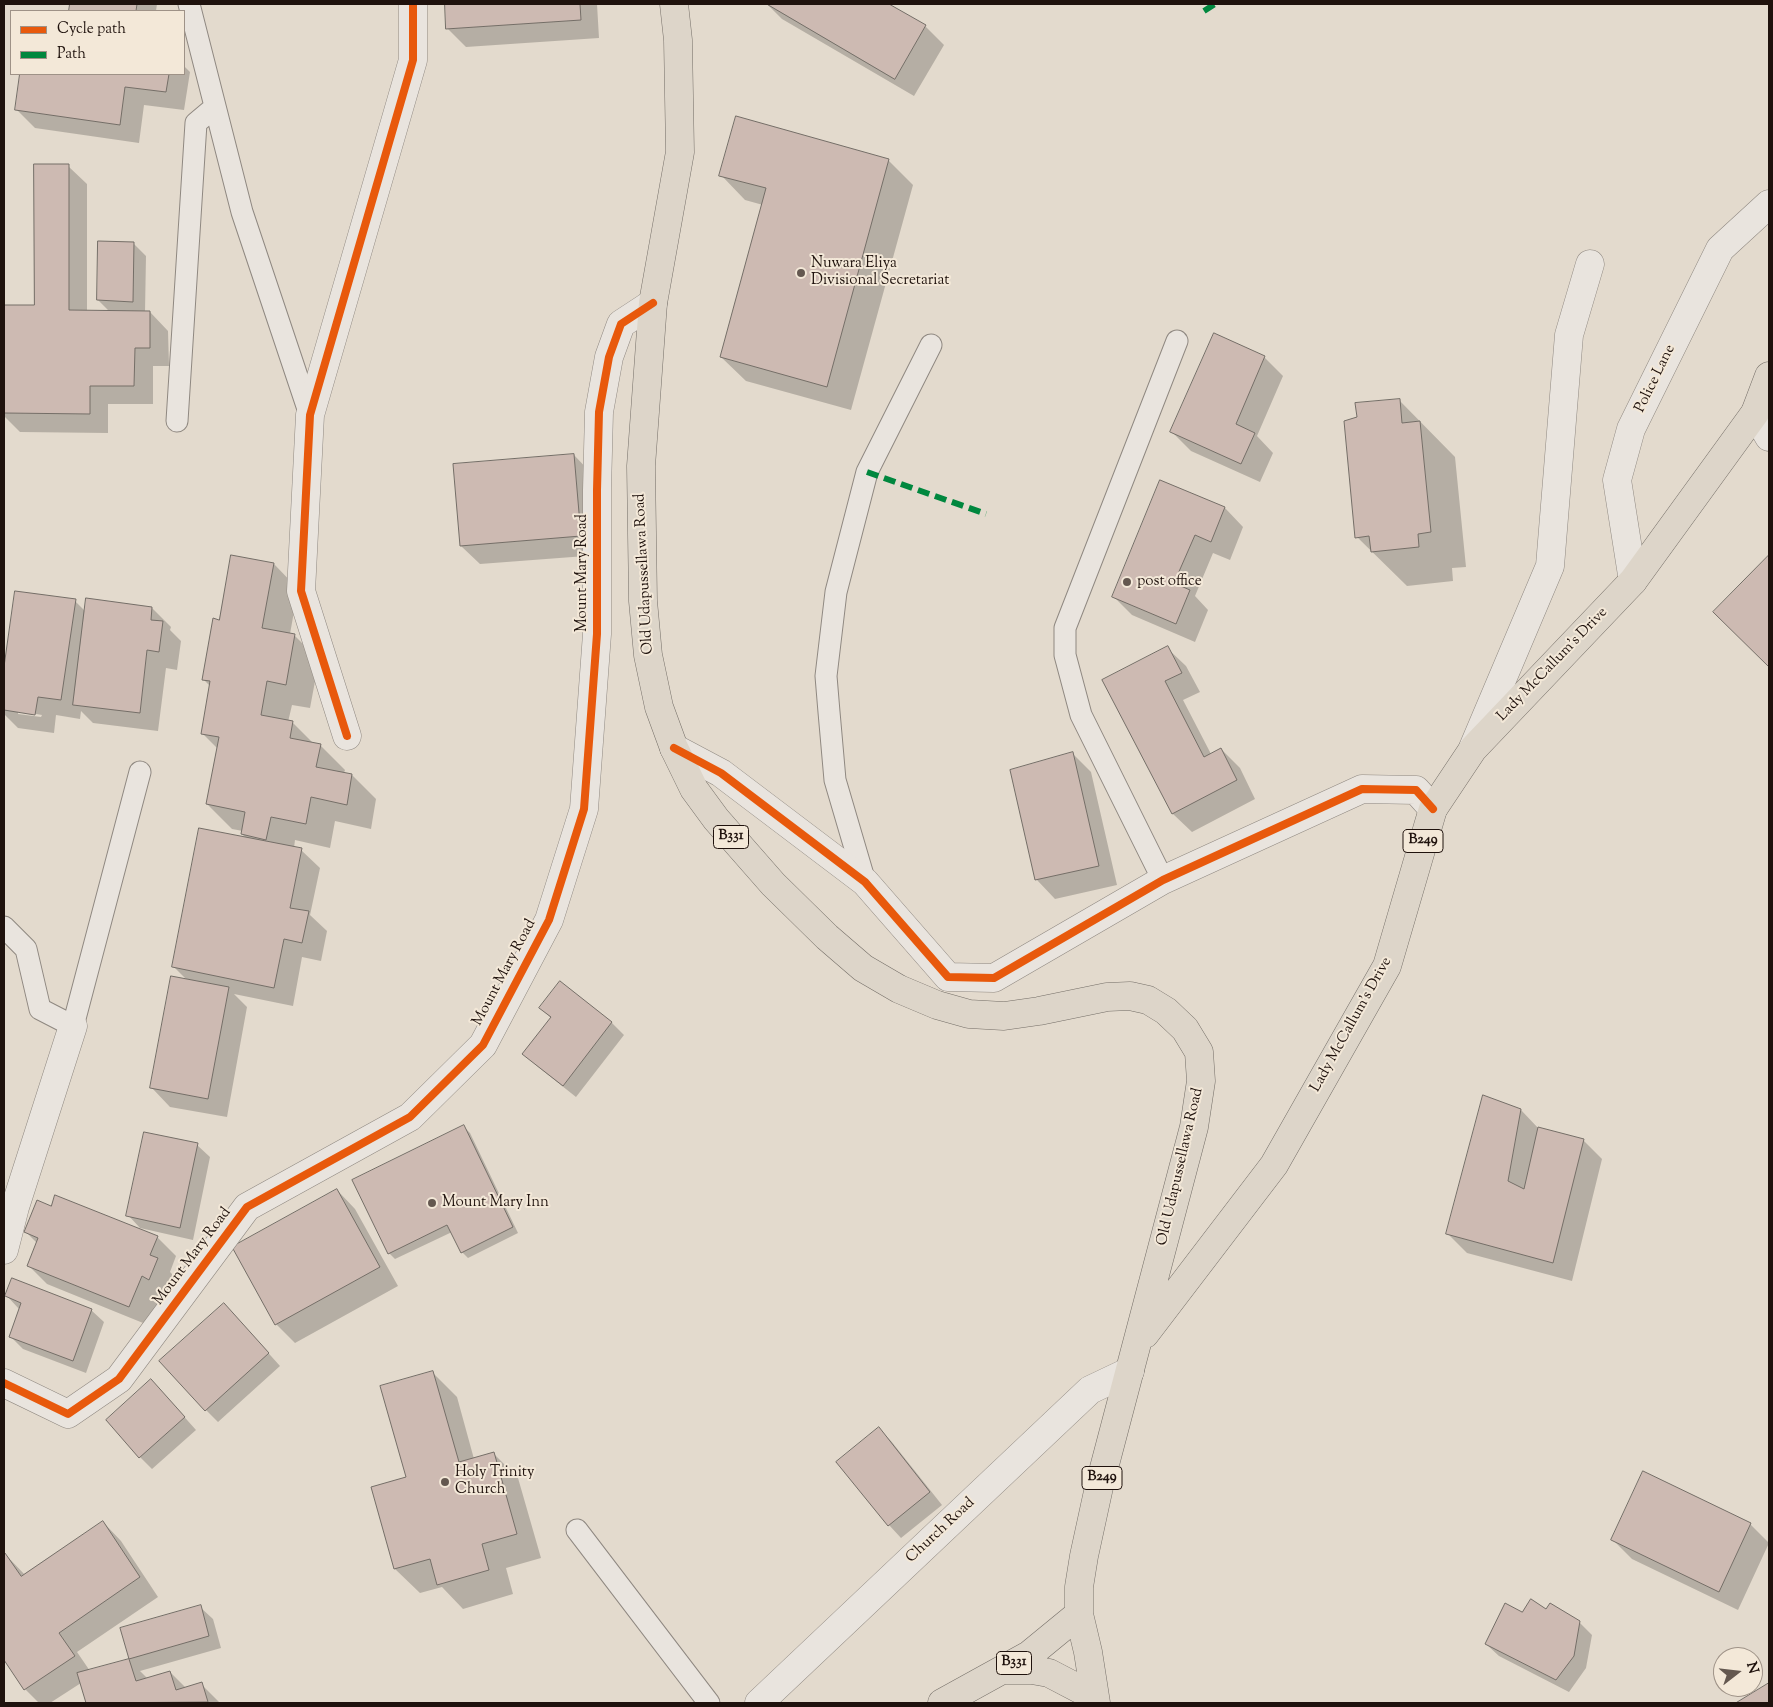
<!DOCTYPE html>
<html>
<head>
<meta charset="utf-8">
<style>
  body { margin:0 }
  #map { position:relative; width:1773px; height:1707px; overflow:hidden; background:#e3dacd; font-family:"Sorts Mill Goudy",serif }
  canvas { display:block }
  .frame { position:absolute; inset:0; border:5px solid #1f120d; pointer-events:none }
  .legend { position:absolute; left:10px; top:10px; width:175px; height:65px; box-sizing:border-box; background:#f3e8d8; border:1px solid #9e9287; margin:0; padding:6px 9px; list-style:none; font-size:15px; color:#1f120d }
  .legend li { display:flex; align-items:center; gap:10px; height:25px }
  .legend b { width:25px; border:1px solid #9e9287 }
  .north { position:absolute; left:1713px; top:1647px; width:50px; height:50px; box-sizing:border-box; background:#f3e8d8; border:1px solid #9e9287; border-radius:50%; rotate:74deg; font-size:14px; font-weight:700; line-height:20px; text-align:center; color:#1f120d }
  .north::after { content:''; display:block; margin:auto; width:18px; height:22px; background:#645850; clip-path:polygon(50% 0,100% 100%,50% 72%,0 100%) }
</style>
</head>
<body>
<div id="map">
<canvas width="1773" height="1707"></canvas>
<div class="frame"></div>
<ul class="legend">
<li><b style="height:6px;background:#e8590c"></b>Cycle path</li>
<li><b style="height:6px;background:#00873e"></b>Path</li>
</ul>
<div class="north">N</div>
</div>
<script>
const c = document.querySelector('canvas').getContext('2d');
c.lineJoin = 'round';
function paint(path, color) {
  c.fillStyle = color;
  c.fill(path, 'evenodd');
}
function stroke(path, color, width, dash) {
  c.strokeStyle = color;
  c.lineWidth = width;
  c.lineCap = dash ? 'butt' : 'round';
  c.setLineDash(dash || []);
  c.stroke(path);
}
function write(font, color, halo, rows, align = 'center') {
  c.font = font + ' "Sorts Mill Goudy",serif';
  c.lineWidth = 4;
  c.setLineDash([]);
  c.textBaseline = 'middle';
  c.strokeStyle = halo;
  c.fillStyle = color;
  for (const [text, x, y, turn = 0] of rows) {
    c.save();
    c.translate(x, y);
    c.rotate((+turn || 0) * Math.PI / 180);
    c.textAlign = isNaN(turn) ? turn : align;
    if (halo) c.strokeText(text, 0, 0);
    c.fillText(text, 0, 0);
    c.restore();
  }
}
paint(new Path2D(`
  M71,4H157L156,11H70Z
  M446,4H597L599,38L466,47L447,28Z
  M767,4H888L925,26L944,45L914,96L782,19Z
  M184,66L190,72L184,110L144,105L139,143L35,128L16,109L21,74H184Z
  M888,160L913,185L851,410L746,381L721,357L763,205L745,200L721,175Z
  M68,166L87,184V311L110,312L98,300L134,244L146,256L145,312H150L168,331L169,366H153V404H108V433L20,432L4,416V306H35Z
  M1215,335L1265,358L1283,376L1257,436L1273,453L1260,482L1191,451L1172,432Z
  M1399,400L1455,457L1466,567L1452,568L1453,581L1407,586L1357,537Z
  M574,455L592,474L599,555L480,564L461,546Z
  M1161,481L1225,508L1243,527L1230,560L1213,553L1195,596L1208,610L1195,642L1132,615L1114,597Z
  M232,556L274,564L298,589L290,634L294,635L319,660L310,708L292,705L288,722H292L314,744L320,745L345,770L344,773L352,775L376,799L371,829L335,821L330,848L295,840L294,848L301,850L320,868L310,915L327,931L321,961L302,957L293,1006L234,994L247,1007L227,1117L170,1107L152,1088L188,981L174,967L247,839L242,834L243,831L232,829L207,804L218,749L202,733L211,687L203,679L220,621Z
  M1769,556V666L1715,612Z
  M16,592L75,601L85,611L152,608L171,627L170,630L181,641L177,670L166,668L158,731L93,723L81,711L80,719L56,715L54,733L18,728L4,714V675ZM18,711L42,715L41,717L18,714Z
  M1167,648L1186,666L1200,692L1183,700L1211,754L1221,749L1240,768L1255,799L1192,832L1173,814L1104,681Z
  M1072,753L1091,772L1117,885L1055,899L1037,880L1011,771Z
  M560,982L612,1023L624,1035L576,1097L537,1066L524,1054L551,1018L540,1008Z
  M1521,1110L1539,1129L1583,1140L1602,1159L1572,1281L1467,1253L1448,1234Z
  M464,1127L470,1133L518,1233L468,1258L462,1252L452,1232L395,1259L389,1253Z
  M197,1145L210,1157L193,1240L140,1228L128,1215Z
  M337,1190L355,1209L398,1286L295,1343L276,1324Z
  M26,1232L157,1237L176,1256L170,1272L176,1278L168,1298L161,1294L148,1325L47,1284L29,1266L37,1243Z
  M7,1296L91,1310L104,1322L86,1373L23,1349L10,1336L19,1309Z
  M236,1317L280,1366L218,1422L206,1410Z
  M432,1372L457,1397L474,1459L493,1453L518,1478L541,1558L506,1568L513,1594L463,1609L442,1587L420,1593L395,1569L372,1488L408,1478Z
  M163,1393L196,1430L152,1469L140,1457Z
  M879,1429L891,1441L942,1505L901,1538L889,1525L838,1462Z
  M103,1522L121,1541L158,1597L77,1652L90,1671L130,1660L122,1629L200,1607L213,1619L221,1648L140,1671L148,1679L170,1672L186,1688L201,1684L220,1703H87L81,1683L50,1703H39L25,1689L4,1658V1555L5,1554L25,1575Z
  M1750,1524L1769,1543L1738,1610L1632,1559L1613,1540Z
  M1547,1610L1579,1622L1592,1635L1586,1668L1569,1692L1499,1656L1486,1644L1523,1613Z`), '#0003');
const building = new Path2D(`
  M70,4H137L136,11H69Z
  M445,4H580L581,20L446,29Z
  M767,4H889L926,25L895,79Z
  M20,74H169L166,92L125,87L120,125L15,110Z
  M736,116L889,159L827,387L720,357L766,188L719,176Z
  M34,164H69V310L150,311V348H135L134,386H90V414L4,413V305H34Z
  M98,241L134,242L133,302L97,300Z
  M1214,333L1265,356L1236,424L1255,433L1241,464L1170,432Z
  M1400,399L1402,423L1420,421L1431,532L1418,534L1419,547L1371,552L1369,536L1355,538L1344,421L1357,417L1355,403Z
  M574,454L581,536L460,546L453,464Z
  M1160,480L1225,507L1211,542L1195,535L1174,583L1190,590L1176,624L1112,597Z
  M231,555L274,563L262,628L295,634L286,685L267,681L261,715L293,721L290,738L321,744L316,767L352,774L347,805L311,797L306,824L271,817L266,840L241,834L245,812L206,804L219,737L201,734L210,681L202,680L213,618L219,620Z
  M1769,555V667L1713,612Z
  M15,591L76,599L61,700L38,697L35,715L4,710V667Z
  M86,598L152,607L151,620L163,621L159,652L147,650L140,713L73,705Z
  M1168,646L1182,673L1165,681L1204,757L1221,748L1237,780L1172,814L1102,680Z
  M1073,752L1099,866L1035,880L1010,770Z
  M199,828L302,848L290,908L309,911L302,943L284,939L274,988L172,967Z
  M171,976L229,987L208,1099L150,1088Z
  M560,981L612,1022L563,1086L522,1054L551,1017L539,1008Z
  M1483,1095L1521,1109L1508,1181L1524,1189L1538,1127L1584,1139L1553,1263L1446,1234Z
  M464,1125L513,1227L461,1253L447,1225L388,1254L352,1180Z
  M144,1132L198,1143L180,1228L126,1216Z
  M337,1189L380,1267L275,1325L232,1247Z
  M55,1195L158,1236L150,1255L158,1258L149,1280L142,1276L129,1307L27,1266L38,1238L24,1232L37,1200L51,1206Z
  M12,1278L92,1309L73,1361L9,1337L21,1303L5,1296Z
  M224,1303L269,1353L205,1411L159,1361Z
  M433,1371L459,1462L494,1452L517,1534L482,1544L489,1570L437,1585L430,1559L394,1569L371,1487L406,1477L380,1386Z
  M151,1379L185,1417L139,1458L106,1420Z
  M879,1427L930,1492L888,1526L836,1462Z
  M1643,1471L1751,1523L1719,1592L1611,1540Z
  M103,1521L140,1577L59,1633L75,1656L24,1690L4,1660V1554L5,1553L21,1576Z
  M1531,1599L1546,1609L1550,1603L1580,1621L1574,1656L1556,1680L1485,1644L1505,1603L1522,1612Z
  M201,1605L209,1636L129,1659L120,1628Z
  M129,1659L136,1681L170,1671L176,1690L202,1682L208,1702L86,1703L77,1673Z
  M1769,1683V1703H1736Z`);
paint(building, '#cdbab2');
stroke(building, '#746e67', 1);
const service = new Path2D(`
  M189,4L242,212L310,415
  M177,421L196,123L215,107
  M1163,880L1081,715L1065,655V628L1177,341
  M865,882L835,780L829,712L826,676L836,592L867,472L931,345
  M4,927L26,949L40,1009L73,1026L140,772
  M577,1530L709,1703`);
const minor = new Path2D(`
  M1755,413L1769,437
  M1633,581L1617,480L1631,429L1720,249L1769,204
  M347,736L301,591L310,415L413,60V4
  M674,748L721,773L865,882L948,977L994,978L1163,880L1362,789L1416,790L1433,809
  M1473,748L1550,566L1569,335L1590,264
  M4,1250L15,1207L73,1026
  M4,1383L68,1414L119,1379L247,1207L410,1117L483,1045L549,920L584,809L597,634V490L599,412L609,357L621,324L653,303
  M759,1703L1090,1390L1130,1371`);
const primary = new Path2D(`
  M674,4L678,40L680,152L653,303L641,466L643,601L648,655L659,707L674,748L694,789L716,819L773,884L827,937L863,968L899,989L937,1005L969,1014L1004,1016L1039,1011L1107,997L1130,996L1148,1000L1166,1011L1185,1029L1199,1052L1201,1081L1194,1127L1099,1487L1084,1556L1079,1587V1614L1088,1652L1096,1703
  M1145,1334L1274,1165L1387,966L1433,809L1473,749L1633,581L1755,413L1769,376
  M1004,1670H1032L1049,1673L1095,1697
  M942,1703L1029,1655L1079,1614`);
stroke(service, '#8f8881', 23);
stroke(minor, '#8f8881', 29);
stroke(primary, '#746e67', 29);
stroke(service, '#e9e4de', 21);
stroke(minor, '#e9e4de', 28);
stroke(primary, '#ddd5c9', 28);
stroke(new Path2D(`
  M1204,11L1215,4
  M867,472L986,514`), '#00873e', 6, [12, 6]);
stroke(new Path2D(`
  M347,736L301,591L310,415L413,60V4
  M674,748L721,773L865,882L948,977L994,978L1163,880L1362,789L1416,790L1433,809
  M4,1383L68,1414L119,1379L247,1207L410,1117L483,1045L549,920L584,809L597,634V490L599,412L609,357L621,324L653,303`), '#e8590c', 8);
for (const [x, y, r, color] of [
  [801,273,5,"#645850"],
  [1127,582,5,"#645850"],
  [432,1203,5,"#645850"],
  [445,1482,5,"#645850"]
]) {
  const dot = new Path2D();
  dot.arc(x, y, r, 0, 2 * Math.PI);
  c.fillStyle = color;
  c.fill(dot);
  stroke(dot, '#f3e8d8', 2);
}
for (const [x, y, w] of [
  [731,837,35],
  [1423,841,40],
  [1102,1478,40],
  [1014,1663,35]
]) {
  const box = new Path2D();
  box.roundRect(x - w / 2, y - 11.5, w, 23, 4);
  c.fillStyle = '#f3e8d8';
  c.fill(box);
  stroke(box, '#1f120d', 1);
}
write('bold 14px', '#1f120d', null, [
  ["B331",731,837],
  ["B249",1423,841],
  ["B249",1102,1478],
  ["B331",1014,1663]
]);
write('15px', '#1f120d', '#f3e8d8', [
  ["Nuwara Eliya",811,264],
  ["Divisional Secretariat",811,281],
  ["post office",1137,582],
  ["Mount Mary Inn",442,1203],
  ["Holy Trinity",455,1473],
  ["Church",455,1490]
], 'left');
write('15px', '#1f120d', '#f3e8d8', [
  ["Police Lane",1656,379,-64],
  ["Mount Mary Road",583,573,-90],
  ["Old Udapussellawa Road",645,574,-93],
  ["Lady McCallum's Drive",1553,665,-46],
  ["Mount Mary Road",505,973,-62],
  ["Lady McCallum's Drive",1352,1025,-61],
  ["Old Udapussellawa Road",1181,1167,-77],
  ["Mount Mary Road",193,1257,-53],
  ["Church Road",941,1531,-43]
]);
</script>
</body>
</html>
